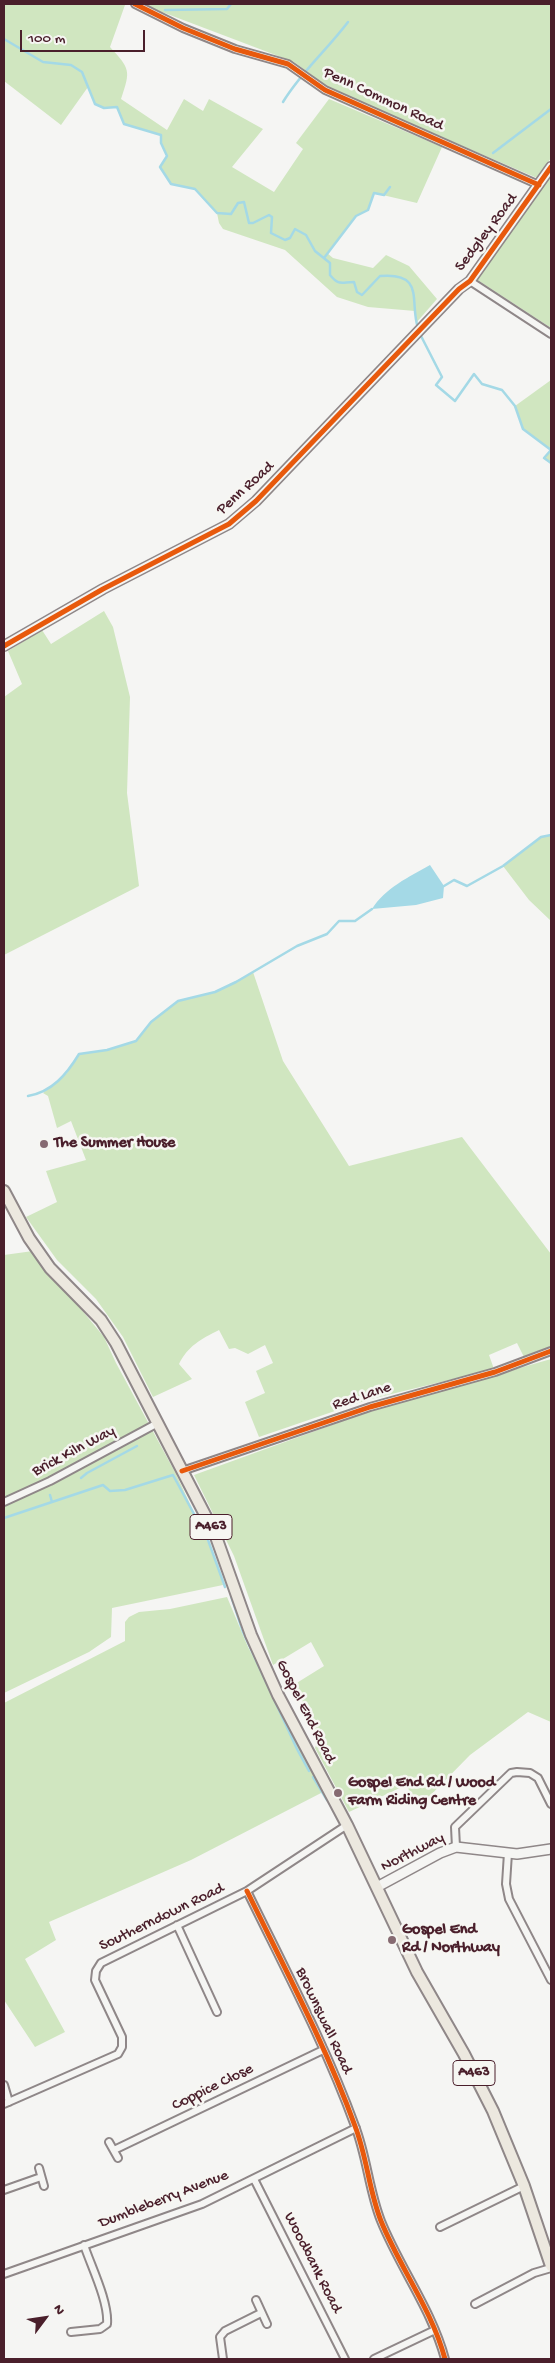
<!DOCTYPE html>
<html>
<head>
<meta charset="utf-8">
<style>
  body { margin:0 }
  #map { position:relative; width:555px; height:2363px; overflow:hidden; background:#f5f5f3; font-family:"Gochi Hand",sans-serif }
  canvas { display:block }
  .frame { position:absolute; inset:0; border:5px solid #4a1f2b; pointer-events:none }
  .north { position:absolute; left:20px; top:2293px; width:50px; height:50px; -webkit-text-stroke:4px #f6f6f2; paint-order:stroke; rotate:59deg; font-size:14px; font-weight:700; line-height:20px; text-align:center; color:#4a1f2b }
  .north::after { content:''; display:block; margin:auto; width:18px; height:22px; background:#4a1f2b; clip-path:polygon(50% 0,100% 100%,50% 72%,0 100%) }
  .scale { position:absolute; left:20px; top:30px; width:125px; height:22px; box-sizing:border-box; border:2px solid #4a1f2b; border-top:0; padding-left:6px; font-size:15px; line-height:18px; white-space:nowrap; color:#4a1f2b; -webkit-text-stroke:4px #f6f6f2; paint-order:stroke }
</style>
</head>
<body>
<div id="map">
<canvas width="555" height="2363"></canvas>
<div class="frame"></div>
<div class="north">N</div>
<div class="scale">100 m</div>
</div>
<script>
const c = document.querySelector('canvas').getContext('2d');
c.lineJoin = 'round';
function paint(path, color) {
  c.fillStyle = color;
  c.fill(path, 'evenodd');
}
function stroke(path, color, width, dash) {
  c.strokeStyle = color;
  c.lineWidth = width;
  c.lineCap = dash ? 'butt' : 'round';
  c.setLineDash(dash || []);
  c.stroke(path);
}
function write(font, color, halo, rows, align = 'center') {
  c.font = font + ' "Gochi Hand",sans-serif';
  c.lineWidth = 5;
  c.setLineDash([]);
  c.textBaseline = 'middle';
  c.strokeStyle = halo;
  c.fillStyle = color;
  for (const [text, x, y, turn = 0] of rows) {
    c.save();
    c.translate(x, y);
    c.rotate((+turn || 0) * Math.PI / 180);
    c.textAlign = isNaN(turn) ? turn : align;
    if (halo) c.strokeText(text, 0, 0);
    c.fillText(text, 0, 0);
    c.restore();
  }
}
paint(new Path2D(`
  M4,4H122L125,5L110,47C130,69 131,70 121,99L167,130L184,99L203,111L209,99L263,129L232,167L274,192L303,149L296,143L329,99L442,147L417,203L374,193L368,210L356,216L327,253L333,258L373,268L386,255L409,266L437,299L416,323L415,311L368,307L337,297L285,250L223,229L219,223L217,213L195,189L171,184L160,167L167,156L161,143V135L124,124L117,107L104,108L95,104L88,87L61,125L4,81Z
  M141,4H551V158L537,178L332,90L294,62Z
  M551,173V328L476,279Z
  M551,380V463L544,458L551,450L523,429L515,406Z
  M104,611L113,627L130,697L127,793L139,886L4,955V697L22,684L8,651L42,630L51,644Z
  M551,835V921L529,900L503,866L541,837Z
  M253,972L283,1061L349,1166L462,1137L551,1254V1347L524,1357L517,1343L489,1355L494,1369L367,1400L259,1437L245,1402L265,1393L256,1371L273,1363L265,1345L248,1354L235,1348L229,1349L219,1330C201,1339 188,1346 179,1364L192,1379L153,1397L123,1337L96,1299L57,1260L26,1217L57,1202L46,1171L86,1160L71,1121L57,1128L48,1096L43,1093L67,1073L79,1054L107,1050L136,1041L151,1022L178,1001L215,992Z
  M33,1251L104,1337L116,1363L176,1474L218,1564L223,1585L112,1608L111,1637L89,1652L4,1693V1255Z
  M551,1359V1722L528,1712L470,1755L419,1807L406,1785L349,1812L315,1748L318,1739L295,1684L324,1666L311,1642L273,1665L234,1556L194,1475L373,1410Z
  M227,1597L248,1647L323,1792L191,1860L49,1922L56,1940L25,1959L65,2032L35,2047L4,2000V1703L125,1641V1622L129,1617L139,1612L170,1609Z`), '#d0e6c0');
paint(new Path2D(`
  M430,865L444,886L443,898L416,905L372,909C385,888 409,877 430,865Z`), '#a4d9e6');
stroke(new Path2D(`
  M165,10L227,9L231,4
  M4,39L43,62L71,65L82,72L95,104L104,108L117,107L124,124L161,135V143L167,156L160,167L171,184L195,189L217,213L231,214L238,203L244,202L249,223H253L269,215L272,217L271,233L285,240L290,238L295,229L306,235L315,251L330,263V275C339,286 341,282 354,282L357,292L362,295L380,276C426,272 409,302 418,328
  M283,102C301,72 327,50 348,22
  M493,153L551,109
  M324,258L356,216L368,210L374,193L384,195L390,187
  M420,334L442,377L436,385L455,401L474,374L482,384L502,390L515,406L523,429L551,450L544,458L551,463
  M444,886L454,880L467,886L503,866L541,837L551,835
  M28,1096C52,1092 67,1074 79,1054L107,1050L136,1041L151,1022L178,1001L215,992L236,982L297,946L327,934L339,921H355L372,909
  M81,1478L87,1473L137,1446
  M50,1495L52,1502
  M4,1518L103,1485L110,1491L125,1490L173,1475L208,1540L225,1587
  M231,1596L243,1632L297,1749L309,1771
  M313,1777L327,1800`), '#a4d9e6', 2.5);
const street = new Path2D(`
  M135,4L183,28L235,49L288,64L325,90L539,185
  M470,281L551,334
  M182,1471L370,1407L495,1372L551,1351
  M4,1502L50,1481L156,1424
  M456,1847L455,1827L511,1773L517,1772L530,1773L538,1778L551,1804
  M508,1853L506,1884L509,1899L551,1980
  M247,1891C285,1969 326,2046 355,2126C367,2157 369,2191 381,2221C400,2268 432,2310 445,2359
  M177,1925L217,2012
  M4,2085L9,2102
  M4,2104L118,2054L122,2047V2037L95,1980L96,1971L101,1963L247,1891L347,1825
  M109,2142L118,2158
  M114,2150L323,2050
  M39,2168L44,2186
  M254,2179L345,2359
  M4,2190L41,2177
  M440,2227L524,2186
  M4,2274L202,2204L356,2128
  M256,2300L267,2324
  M475,2304L534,2273L551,2268
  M71,2332L100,2329L107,2324C109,2302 91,2266 84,2245
  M223,2359L220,2337L225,2331L261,2313
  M374,2359L435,2330`);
const secondary = new Path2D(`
  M4,646L103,589L229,524L256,501L459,289L470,281L551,167
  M377,1887L440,1853L456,1847L517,1854L551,1849`);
const primary = new Path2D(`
  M4,1191L29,1238L50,1268L101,1320L116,1343L215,1534L251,1635L278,1695L347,1825L417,1972L464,2054L493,2111L524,2186L551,2266`);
stroke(street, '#8f8788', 10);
stroke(secondary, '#8f8788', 12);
stroke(primary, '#8f8788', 14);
stroke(street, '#f5f5f3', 6);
stroke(secondary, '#f5f5f3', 9);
stroke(primary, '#ece8df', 10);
stroke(new Path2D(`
  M135,4L183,28L235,49L288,64L325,90L539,185
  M4,646L103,589L229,524L256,501L459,289L470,281L551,167
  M182,1471L370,1407L495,1372L551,1351
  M247,1891C285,1969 326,2046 355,2126C367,2157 369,2191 381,2221C400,2268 432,2310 445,2359`), '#e8590c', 5);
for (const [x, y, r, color] of [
  [44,1144,5,"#866a71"],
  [338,1793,5,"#866a71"],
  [392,1940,5,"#866a71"]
]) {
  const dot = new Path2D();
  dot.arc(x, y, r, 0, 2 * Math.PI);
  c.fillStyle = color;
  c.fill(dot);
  stroke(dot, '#f6f6f2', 2);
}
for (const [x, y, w] of [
  [211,1527,42],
  [474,2073,42]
]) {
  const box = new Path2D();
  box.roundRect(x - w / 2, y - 12.5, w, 25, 4);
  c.fillStyle = '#f6f6f2';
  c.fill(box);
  stroke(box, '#4a1f2b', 1);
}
write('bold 15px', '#4a1f2b', null, [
  ["A463",211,1527],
  ["A463",474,2073]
]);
write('16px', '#4a1f2b', '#f6f6f2', [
  ["Penn Common Road",383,100,25],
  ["Sedgley Road",487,233,-53],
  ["Penn Road",246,489,-42],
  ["Red Lane",362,1397,-18],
  ["Brick Kiln Way",74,1452,-28],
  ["Gospel End Road",305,1712,63],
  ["Northway",413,1853,-27],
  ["Southerndown Road",162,1918,-26],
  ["Brownswall Road",323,2021,65],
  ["Coppice Close",213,2088,-26],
  ["Dumbleberry Avenue",164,2200,-21],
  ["Woodbank Road",312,2263,63]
]);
write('bold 16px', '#4a1f2b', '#f6f6f2', [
  ["The Summer House",54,1144],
  ["Gospel End Rd / Wood",348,1784],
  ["Farm Riding Centre",348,1802],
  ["Gospel End",402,1931],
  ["Rd / Northway",402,1949]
], 'left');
</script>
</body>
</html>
